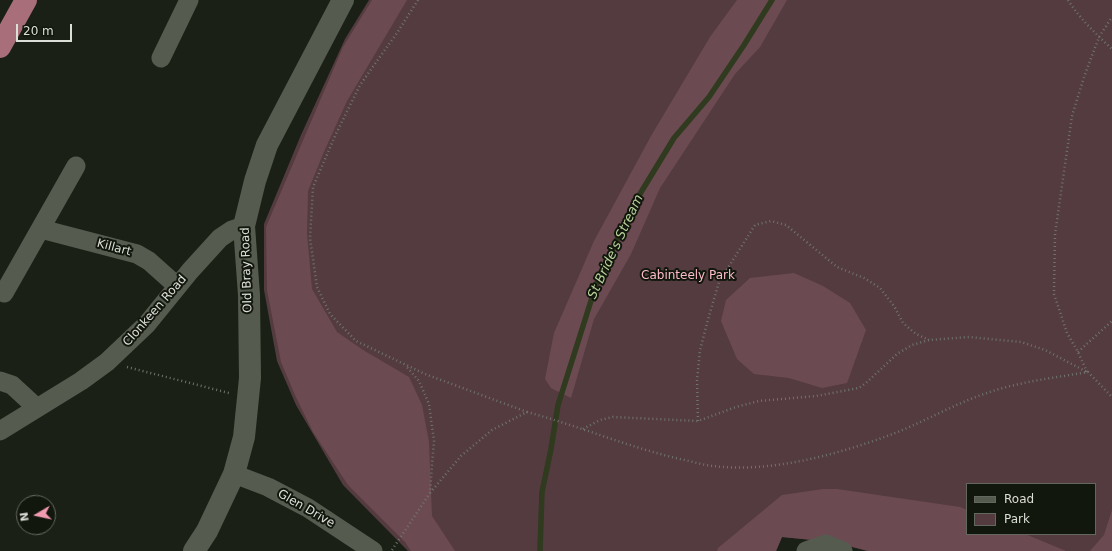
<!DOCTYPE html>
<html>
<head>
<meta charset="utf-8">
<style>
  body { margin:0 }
  #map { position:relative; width:1112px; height:551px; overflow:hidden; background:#1b2016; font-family:"DejaVu Sans",sans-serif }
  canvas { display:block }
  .legend { position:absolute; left:966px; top:483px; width:130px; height:52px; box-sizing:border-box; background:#12170d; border:1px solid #63675e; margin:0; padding:5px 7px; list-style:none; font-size:12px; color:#dcdfd8 }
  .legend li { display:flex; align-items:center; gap:8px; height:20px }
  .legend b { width:20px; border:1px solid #63675e }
  .north { position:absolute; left:16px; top:495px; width:40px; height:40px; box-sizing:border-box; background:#12170d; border:1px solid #63675e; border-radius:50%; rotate:261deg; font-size:11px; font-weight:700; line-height:16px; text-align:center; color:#dcdfd8 }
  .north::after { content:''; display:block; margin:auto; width:14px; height:18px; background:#f29aaf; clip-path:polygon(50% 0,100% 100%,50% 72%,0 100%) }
  .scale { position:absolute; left:16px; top:24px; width:56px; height:18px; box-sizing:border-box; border:2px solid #dcdfd8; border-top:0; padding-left:5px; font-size:12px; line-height:14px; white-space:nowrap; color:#dcdfd8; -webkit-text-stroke:3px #12170d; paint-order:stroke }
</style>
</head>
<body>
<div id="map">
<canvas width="1112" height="551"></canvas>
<ul class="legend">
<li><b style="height:5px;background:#565b50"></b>Road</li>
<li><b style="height:11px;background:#543b40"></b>Park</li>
</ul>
<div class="north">N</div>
<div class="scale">20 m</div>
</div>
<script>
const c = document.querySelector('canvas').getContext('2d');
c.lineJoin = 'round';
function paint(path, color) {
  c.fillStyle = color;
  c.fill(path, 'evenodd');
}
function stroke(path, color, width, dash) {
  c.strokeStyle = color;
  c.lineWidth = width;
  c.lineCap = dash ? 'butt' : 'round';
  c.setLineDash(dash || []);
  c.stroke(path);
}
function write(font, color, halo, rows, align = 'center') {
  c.font = font + ' "DejaVu Sans",sans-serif';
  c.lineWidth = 4;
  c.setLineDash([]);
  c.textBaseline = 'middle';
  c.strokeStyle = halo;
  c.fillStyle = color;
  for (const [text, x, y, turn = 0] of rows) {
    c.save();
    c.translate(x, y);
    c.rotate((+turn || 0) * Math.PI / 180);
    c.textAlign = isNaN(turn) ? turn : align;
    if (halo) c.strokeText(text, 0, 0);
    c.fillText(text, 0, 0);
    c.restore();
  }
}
paint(new Path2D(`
  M369,0H1112V551H868L833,542L782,537L776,551H408L343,485L296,405L277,361L264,290V224L301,135L345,39ZM967,484H1095V534H967Z`), '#543b40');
paint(new Path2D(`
  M372,0H407L347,101L323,154L308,191L307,233L312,289L337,332L363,350L409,377L422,405L429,442L432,516L455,551H411L405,542L348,485L313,432L295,395L281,362L267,290L266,227L343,47Z
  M737,0H787L760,47L735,74L660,188L631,254L594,319L571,398L551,388L545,379L554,333L594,241L651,136L710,37Z
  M794,273L823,286L850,303L866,330L847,383L822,388L789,378L754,374L737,359L721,321L726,300L750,278Z
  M823,489H837L960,507L967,510V534H1025L1066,551H868L833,542L782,537L776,551H717L718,548L782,495Z
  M1112,510V551H1090L1104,535Z`), '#6c4a51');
stroke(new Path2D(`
  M540,551L542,492L551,449L558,405L596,285L632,207L674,138L709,97L744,45L772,0`), '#2f3a1f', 5.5);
stroke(new Path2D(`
  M418,0L397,33L360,85L335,136L313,187L310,238L317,287L330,314L356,341L425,374L527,412
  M1068,0C1080,19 1096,34 1112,49
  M1078,352L1112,321
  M127,367L229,393
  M1087,372L1078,352L1067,333L1054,294L1055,234L1072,116L1084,77L1099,37L1112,17
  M698,421L697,380L700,350L709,316L719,282L755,225L771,221L786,225L837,267L864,278L880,288L894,306L903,323L916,334L929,340
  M583,429L600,420L613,417L698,421L736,407L759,401L816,396L859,388L866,383L897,354L912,345L929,340L969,337L1021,342L1045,350L1087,372
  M430,493L461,456L492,430L527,412C579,426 628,447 680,459C691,461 702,465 713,466C770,473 836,455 890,435C922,423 952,405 984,394C1017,382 1053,378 1088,372L1112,397
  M392,550L430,493L432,464L434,441L429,404L419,381L406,366`), '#70746c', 2.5, [1, 3]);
stroke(new Path2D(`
  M161,58L189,0
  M41,229L137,254L149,261L177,286
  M4,293L76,166
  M0,381L12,385L37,408
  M0,431L81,381L107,362L147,324L190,271L220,238L232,230L244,226
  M234,474L268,487L308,508L373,551
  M806,551L826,544L843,551`), '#565b50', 19);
stroke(new Path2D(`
  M194,551L207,531L234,474L244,437L250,378L249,295L244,226L255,181L267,145L343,0`), '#565b50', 22);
stroke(new Path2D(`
  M0,47L26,0`), '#a86e7a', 22);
write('12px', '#dcdfd8', '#12170d', [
  ["Killart",114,248,15],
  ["Old Bray Road",247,270,-92],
  ["Clonkeen Road",155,311,-49],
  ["Glen Drive",306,509,30]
]);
write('12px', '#fdbbca', '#12170d', [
  ["Cabinteely Park",688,276]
]);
write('italic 13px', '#b8d09a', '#12170d', [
  ["St Bride's Stream",616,247,-65]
]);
</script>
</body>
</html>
